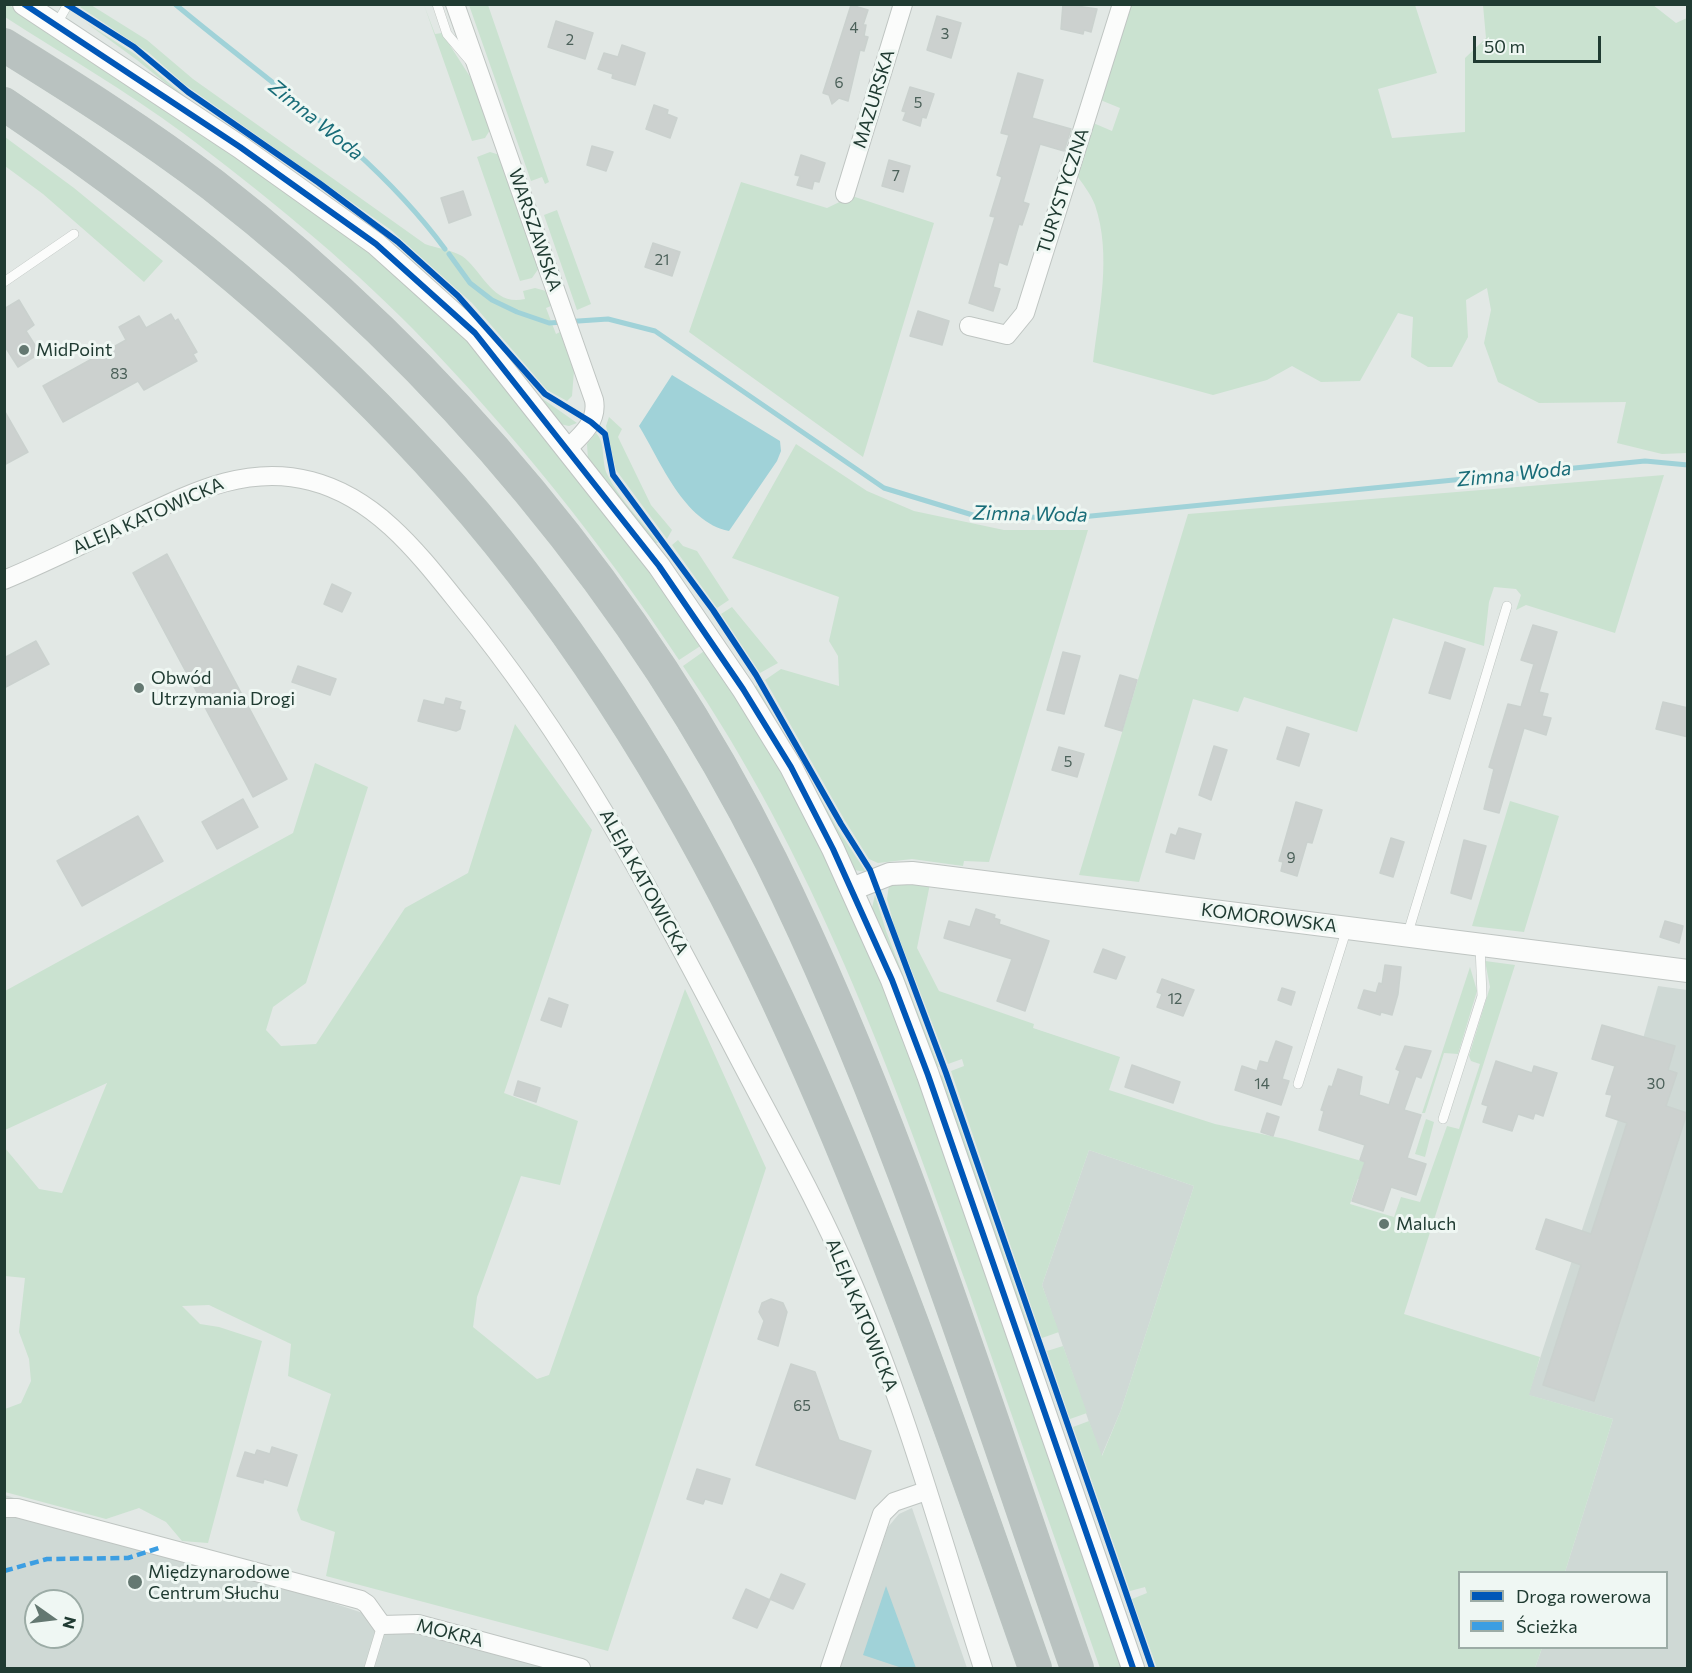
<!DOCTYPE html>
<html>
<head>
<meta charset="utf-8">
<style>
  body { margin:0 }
  #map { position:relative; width:1692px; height:1673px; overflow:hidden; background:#e2e8e5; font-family:Commissioner,sans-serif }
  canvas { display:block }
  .frame { position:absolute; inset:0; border:6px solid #203b32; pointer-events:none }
  .legend { position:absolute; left:1458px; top:1571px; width:210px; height:78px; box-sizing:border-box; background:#eff7f3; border:2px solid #9caca6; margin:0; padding:8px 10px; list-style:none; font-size:18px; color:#203b32 }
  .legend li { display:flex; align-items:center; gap:12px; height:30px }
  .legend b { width:30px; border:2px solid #9caca6 }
  .north { position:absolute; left:24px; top:1589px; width:60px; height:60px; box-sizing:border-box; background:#eff7f3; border:2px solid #9caca6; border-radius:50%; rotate:104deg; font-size:16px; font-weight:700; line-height:24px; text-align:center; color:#203b32 }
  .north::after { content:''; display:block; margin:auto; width:21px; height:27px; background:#647871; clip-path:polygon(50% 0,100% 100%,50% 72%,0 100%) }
  .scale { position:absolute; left:1473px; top:36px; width:128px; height:27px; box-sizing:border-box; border:3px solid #203b32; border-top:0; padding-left:8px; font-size:18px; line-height:21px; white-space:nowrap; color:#203b32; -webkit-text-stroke:4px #eff7f3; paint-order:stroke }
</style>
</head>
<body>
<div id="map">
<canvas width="1692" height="1673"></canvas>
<div class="frame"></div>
<ul class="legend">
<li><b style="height:8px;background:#0057b8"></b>Droga rowerowa</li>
<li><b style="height:8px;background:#3c9ee2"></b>Ścieżka</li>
</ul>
<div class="north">N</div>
<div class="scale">50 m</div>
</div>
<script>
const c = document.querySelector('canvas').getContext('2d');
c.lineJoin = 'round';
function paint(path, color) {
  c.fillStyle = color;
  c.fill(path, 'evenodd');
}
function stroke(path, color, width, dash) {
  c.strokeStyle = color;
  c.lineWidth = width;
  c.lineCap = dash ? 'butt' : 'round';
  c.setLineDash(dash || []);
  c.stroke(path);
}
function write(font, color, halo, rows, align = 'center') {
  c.font = font + ' Commissioner,sans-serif';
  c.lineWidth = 6;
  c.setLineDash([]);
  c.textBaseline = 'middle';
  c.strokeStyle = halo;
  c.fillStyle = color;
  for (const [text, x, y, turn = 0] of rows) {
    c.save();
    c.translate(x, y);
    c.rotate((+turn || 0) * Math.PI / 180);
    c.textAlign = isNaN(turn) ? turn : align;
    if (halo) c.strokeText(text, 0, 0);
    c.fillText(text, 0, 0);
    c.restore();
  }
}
paint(new Path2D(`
  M1658,986L1687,990V1668H1535L1542,1648H1666V1572H1565L1613,1419L1528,1395L1632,1077Z
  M1089,1150L1194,1186L1121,1410L1101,1457L1042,1285Z
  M5,1495L363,1613L561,1668H5ZM36,1601H72V1637H36Z
  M912,1508L967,1668H840L888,1527L899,1514Z`), '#cfd9d5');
paint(new Path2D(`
  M4,5H9L151,96L385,263L441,312L509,388L705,643L679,660C601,542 512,431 413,329C343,258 263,193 183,133C126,91 64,55 5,17Z
  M81,5H91L147,40L193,79L425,244C436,248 452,250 462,256C482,270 493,307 525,299L523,291L535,288L546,291L551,306L546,308L556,334L560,332L574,371L572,396L567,401L547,390L472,303L391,230L184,84L149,53L80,7Z
  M424,5L435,34L442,33L476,86L490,130L485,138L472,141Z
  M469,5H488L549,182L545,184L542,177L531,181Z
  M1127,5H1415L1437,73L1378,89L1392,138L1465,132V58L1486,38L1483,5H1653L1676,23L1687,18V453L1662,454L1617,443L1626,402L1539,403L1498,382L1484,343L1491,310L1487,288L1466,300L1468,337L1452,367H1428L1411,357L1413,317L1398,313L1360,381L1321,382L1292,366L1267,380L1213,395L1093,362C1099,311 1112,255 1095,205C1091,194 1082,183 1075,173L1091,122L1112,131L1120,108L1098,99Z
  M85,22L135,54L189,100L380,234L442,288L540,397L577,423L569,426L560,424L506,359L137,60Z
  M5,137L74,188L163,261L144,282L43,194L5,166Z
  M490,152L500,155L539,268L532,278L520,281L477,157Z
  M741,182L827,208L852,196L934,223L863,457L689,332Z
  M557,210L591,304L577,310L544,215Z
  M609,417L622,429L618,437L651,505L672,530L667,539L616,470L606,426Z
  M596,433C606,443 601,461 607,474C619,499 642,521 658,543H653L588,460L587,444Z
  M796,444L867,491L914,511L1004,530H1088L989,862L964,861L963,866L912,859L878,863L869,859L844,819L765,680L781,669L839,686L838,656L829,641L839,597L732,558Z
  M1664,475L1615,633L1526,605L1516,610L1521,595L1516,589L1494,587L1489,602L1484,646L1393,618L1357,732L1244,697L1238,712L1193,699L1139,882L1079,875L1188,514Z
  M678,540L683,546L697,551L729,600L717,608L672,545Z
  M732,607L778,663L760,673L721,614Z
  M707,649L785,774L837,875L903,1032L1124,1668H1100C1056,1541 1011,1414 967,1286C892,1072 812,854 683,666Z
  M756,685L839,831L866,872L854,870L755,688Z
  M515,724L592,830L504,1093L578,1121L560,1185L521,1176L477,1297L473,1327L537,1379L549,1375L685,989L766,1168L608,1651L326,1576L335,1532L301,1520L297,1510L331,1394L288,1376L291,1344L209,1305L182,1306L200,1324L219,1327L262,1341L208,1543L182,1541L166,1522L139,1508L106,1519L5,1492V1409L21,1403L31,1381L29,1359L19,1332L25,1278L5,1276V1148L39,1189L62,1193L107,1083L5,1130V991L293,833L315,763L368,787L306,983L273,1007L266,1030L281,1046L316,1044L405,908L468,873Z
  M1510,801L1559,816L1524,932L1472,926Z
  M899,883L930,884L917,948L939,991L1034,1024L1033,1028L1120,1057L1109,1090L1215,1124L1285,1139L1372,1164L1367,1181L1358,1179L1350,1204L1394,1217L1401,1197L1420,1202L1447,1126L1459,1129L1480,1064L1471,1061L1469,1056L1490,987L1485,961L1515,965L1404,1314L1540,1357L1529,1395L1613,1419L1565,1572H1460V1648H1542L1535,1668H1157L1132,1599L1147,1593L1145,1587L1130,1591L1073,1427L1089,1421L1102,1456L1121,1410L1194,1186L1089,1150L1042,1285L1059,1332L1042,1338L951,1071L964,1066L962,1059L948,1064L894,925L887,899L889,885Z
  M875,895L886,931L939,1067L935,1066L872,908Z
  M1470,967L1477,991L1458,1054L1444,1053L1425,1113H1422Z
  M942,1075L1032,1336L1027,1334L940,1077Z
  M1426,1119L1434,1122L1425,1157L1415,1154Z
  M1063,1346L1087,1413L1070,1419L1047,1351Z`), '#cae2d0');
paint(new Path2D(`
  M672,375L780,441L781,451L777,461L729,531C684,522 661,462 639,426Z
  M886,1586L916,1668H902L863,1655Z`), '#a0d2d8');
stroke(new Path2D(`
  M175,4C268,82 373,151 445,249
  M449,254L470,283L492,300L517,312L549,323L608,319L655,331L884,488L976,516L1071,518L1645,461L1688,465`), '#a0d2d8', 5);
const building = new Path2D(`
  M1063,4L1097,9L1091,32L1084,30L1083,34L1061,29Z
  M851,5L868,10L863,25H866L864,36L868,37L864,51L860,50L848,101L839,98L832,104L829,95L823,93Z
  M937,16L961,23L951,58L927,50Z
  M556,21L593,33L585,59L548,47Z
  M622,45L645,53L635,85L612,78L613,74L598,69L604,53L618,57Z
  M1018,73L1043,80L1032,118L1071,129L1064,151L1040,144L1023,202L1029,204L1022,225L1019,224L1007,265L999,262L993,287L1000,289L993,311L969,303L995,217L990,216L1002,177L997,175L1009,135L1001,133Z
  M910,87L934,94L926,118L922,117L920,126L903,120L906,112L902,111Z
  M654,105L668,110L667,114L677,118L670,138L646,129Z
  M592,146L613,152L606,171L587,165Z
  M801,155L825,163L819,182L814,181L812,189L797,185L800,176L795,175Z
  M889,160L910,166L903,192L882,186Z
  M463,191L471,215L449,223L441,198Z
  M653,243L680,252L672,276L645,267Z
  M19,300L34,325L26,331L40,353L18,367L4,345V309Z
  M918,311L949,321L942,345L910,336Z
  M171,314L175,321L178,319L197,352L193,354L197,361L144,390L138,381L63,422L43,386L126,340L119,327L139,316L146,328Z
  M4,410L28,452L4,465Z
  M167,554L287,779L253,797L133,573Z
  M332,584L351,593L342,612L324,604Z
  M1533,625L1557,632L1539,692L1548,694L1542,716L1551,718L1546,735L1524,728L1499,813L1484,809L1494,769L1489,767L1508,704L1521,707L1534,664L1521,660Z
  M36,641L49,664L4,688V658Z
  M1445,642L1465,649L1450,699L1429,693Z
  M1063,652L1080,656L1064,714L1047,710Z
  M298,666L336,679L330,695L292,682Z
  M1120,675L1137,680L1122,731L1105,726Z
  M446,698L461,702L459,709L465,711L460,729L456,731L418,721L424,700L444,705Z
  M1663,702L1688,708V737L1656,729Z
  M1287,727L1309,734L1299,766L1277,759Z
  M1214,746L1227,750L1211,800L1199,795Z
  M1059,747L1084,754L1077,777L1052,770Z
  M243,799L258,827L217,849L202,822Z
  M1296,802L1322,810L1312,843L1307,842L1297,876L1281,871L1283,862L1279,861Z
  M138,816L163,861L82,906L57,861Z
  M1179,828L1201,834L1194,859L1166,852L1171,834L1176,836Z
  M1391,838L1404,842L1393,877L1380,873Z
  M1464,840L1486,846L1471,899L1451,893Z
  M976,909L995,915L994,918L1000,920L999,924L1049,941L1025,1011L997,1001L1012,959L944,938L949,921L970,927Z
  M1665,921L1683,926L1679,943L1660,937Z
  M1103,949L1125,957L1116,979L1094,972Z
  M1385,965L1401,967L1398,994L1392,1015L1381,1012L1380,1015L1358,1008L1364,990L1376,993L1379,983L1382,984Z
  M1162,979L1194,990L1183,1016L1157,1007L1162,994L1157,992Z
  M1282,988L1295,992L1291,1005L1278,1000Z
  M549,998L568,1005L561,1027L541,1020Z
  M1602,1025L1675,1046L1668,1070L1677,1073L1666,1106L1687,1113L1594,1401L1543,1385L1581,1265L1536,1249L1546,1219L1591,1234L1627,1123L1606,1116L1612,1095L1606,1094L1615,1066L1592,1059Z
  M1276,1041L1292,1047L1282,1079L1289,1081L1281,1105L1235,1090L1242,1066L1257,1071L1260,1061L1268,1063Z
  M1405,1046L1431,1051L1421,1078L1416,1076L1404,1110L1421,1115L1407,1158L1426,1164L1416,1195L1391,1187L1383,1211L1352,1201L1365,1162L1360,1160L1365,1145L1319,1130L1324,1111L1321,1110L1329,1086L1332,1087L1338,1069L1362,1077L1359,1095L1389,1105L1400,1071L1396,1069Z
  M1496,1061L1532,1073L1534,1066L1557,1073L1543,1116L1535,1113L1533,1119L1518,1114L1512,1131L1483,1122L1488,1106L1482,1104Z
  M1132,1065L1180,1082L1173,1103L1125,1087Z
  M518,1081L540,1088L536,1102L514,1095Z
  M1267,1113L1279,1117L1273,1136L1261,1132Z
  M771,1299L783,1303L787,1312L778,1346L758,1339L764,1321L759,1312L762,1303Z
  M791,1364L815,1372L839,1440L871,1451L855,1499L756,1465Z
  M272,1447L297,1455L287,1486L264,1479L263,1483L237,1476L245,1452L255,1455L257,1450L270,1454Z
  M697,1469L730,1479L722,1504L705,1499L703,1504L687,1499Z
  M781,1574L805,1584L793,1609L770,1599Z
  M746,1589L770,1600L757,1628L733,1618Z`);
paint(building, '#ccd1cf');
stroke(building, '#cad1ce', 1.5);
const service = new Path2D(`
  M437,4L447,34L470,61
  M56,25L68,4
  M4,282L74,234
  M1407,936L1507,606
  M1298,1084L1347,928
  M1443,1119L1482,996L1480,945
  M369,1668L382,1625`);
const minor = new Path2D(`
  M455,4L594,400C598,421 582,435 568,448
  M845,194L903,4
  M969,326L1007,335L1025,313L1122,4
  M4,580C50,561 93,539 138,518C193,492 248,464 311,481C377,498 419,554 460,605C574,744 649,888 732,1045C773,1124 818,1202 853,1284C906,1408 942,1540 983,1668
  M4,1508H17L361,1600L367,1604L382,1625L418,1624L581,1668
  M830,1668L882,1514L894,1502L926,1491`);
const tertiary = new Path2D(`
  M24,4L240,147L376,244L475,333L659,566L743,689L791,767L833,849L892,980L928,1075L1133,1668
  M852,889L890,874L912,873L1688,971`);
const motorway = new Path2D(`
  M4,45C75,89 146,134 213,185C445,365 640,598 771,861C897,1116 983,1400 1077,1668
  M4,104C177,220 340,355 475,514C755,846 894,1266 1035,1668`);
stroke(service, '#bfc5c2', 10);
stroke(minor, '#bfc5c2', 20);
stroke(tertiary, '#bfc5c2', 24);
stroke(motorway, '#bbc5c1', 34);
stroke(service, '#fbfcfb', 9);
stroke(minor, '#fbfcfb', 18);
stroke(tertiary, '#fbfcfb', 22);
stroke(motorway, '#b9c2c0', 33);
stroke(new Path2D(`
  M4,1571L47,1559L128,1558L159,1548`), '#3c9ee2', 4.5, [9, 4.5]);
stroke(new Path2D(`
  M24,4L240,147L376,244L475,333L659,566L743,689L791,767L833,849L892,980L928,1075L1133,1668
  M66,4L134,47L188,92L319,183L398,242L458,296L545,394L591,422L605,434L613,475L713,610L756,675L841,824L870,870L946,1073L1152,1668`), '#0057b8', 6);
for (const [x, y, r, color] of [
  [24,350,6,"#647871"],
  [139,688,6,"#647871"],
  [1384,1224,6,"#647871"],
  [135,1582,8,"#647871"]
]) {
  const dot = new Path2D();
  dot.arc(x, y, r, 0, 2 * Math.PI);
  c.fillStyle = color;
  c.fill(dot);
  stroke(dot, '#eff7f3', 2);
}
write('15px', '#4b6059', null, [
  ["4",854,28],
  ["3",945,34],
  ["2",570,40],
  ["6",839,83],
  ["5",918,103],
  ["7",896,176],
  ["21",662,260],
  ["83",119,374],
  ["5",1068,762],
  ["9",1291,858],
  ["12",1175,999],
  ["14",1262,1084],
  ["30",1656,1084],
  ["65",802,1406]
]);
write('18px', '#203b32', '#eff7f3', [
  ["MAZURSKA",874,99,-73],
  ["TURYSTYCZNA",1063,191,-72],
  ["WARSZAWSKA",535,230,71],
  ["ALEJA KATOWICKA",148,516,-24],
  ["ALEJA KATOWICKA",644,882,61],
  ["KOMOROWSKA",1269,918,7],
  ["ALEJA KATOWICKA",862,1315,68],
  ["MOKRA",450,1633,14]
]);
write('18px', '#203b32', '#eff7f3', [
  ["MidPoint",36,350],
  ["Obwód",151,678],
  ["Utrzymania Drogi",151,699],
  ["Maluch",1396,1224],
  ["Międzynarodowe",148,1572],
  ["Centrum Słuchu",148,1593]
], 'left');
write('italic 20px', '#186c78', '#eff7f3', [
  ["Zimna Woda",316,120,39],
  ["Zimna Woda",1514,474,-6],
  ["Zimna Woda",1030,514,1]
]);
</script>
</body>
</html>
